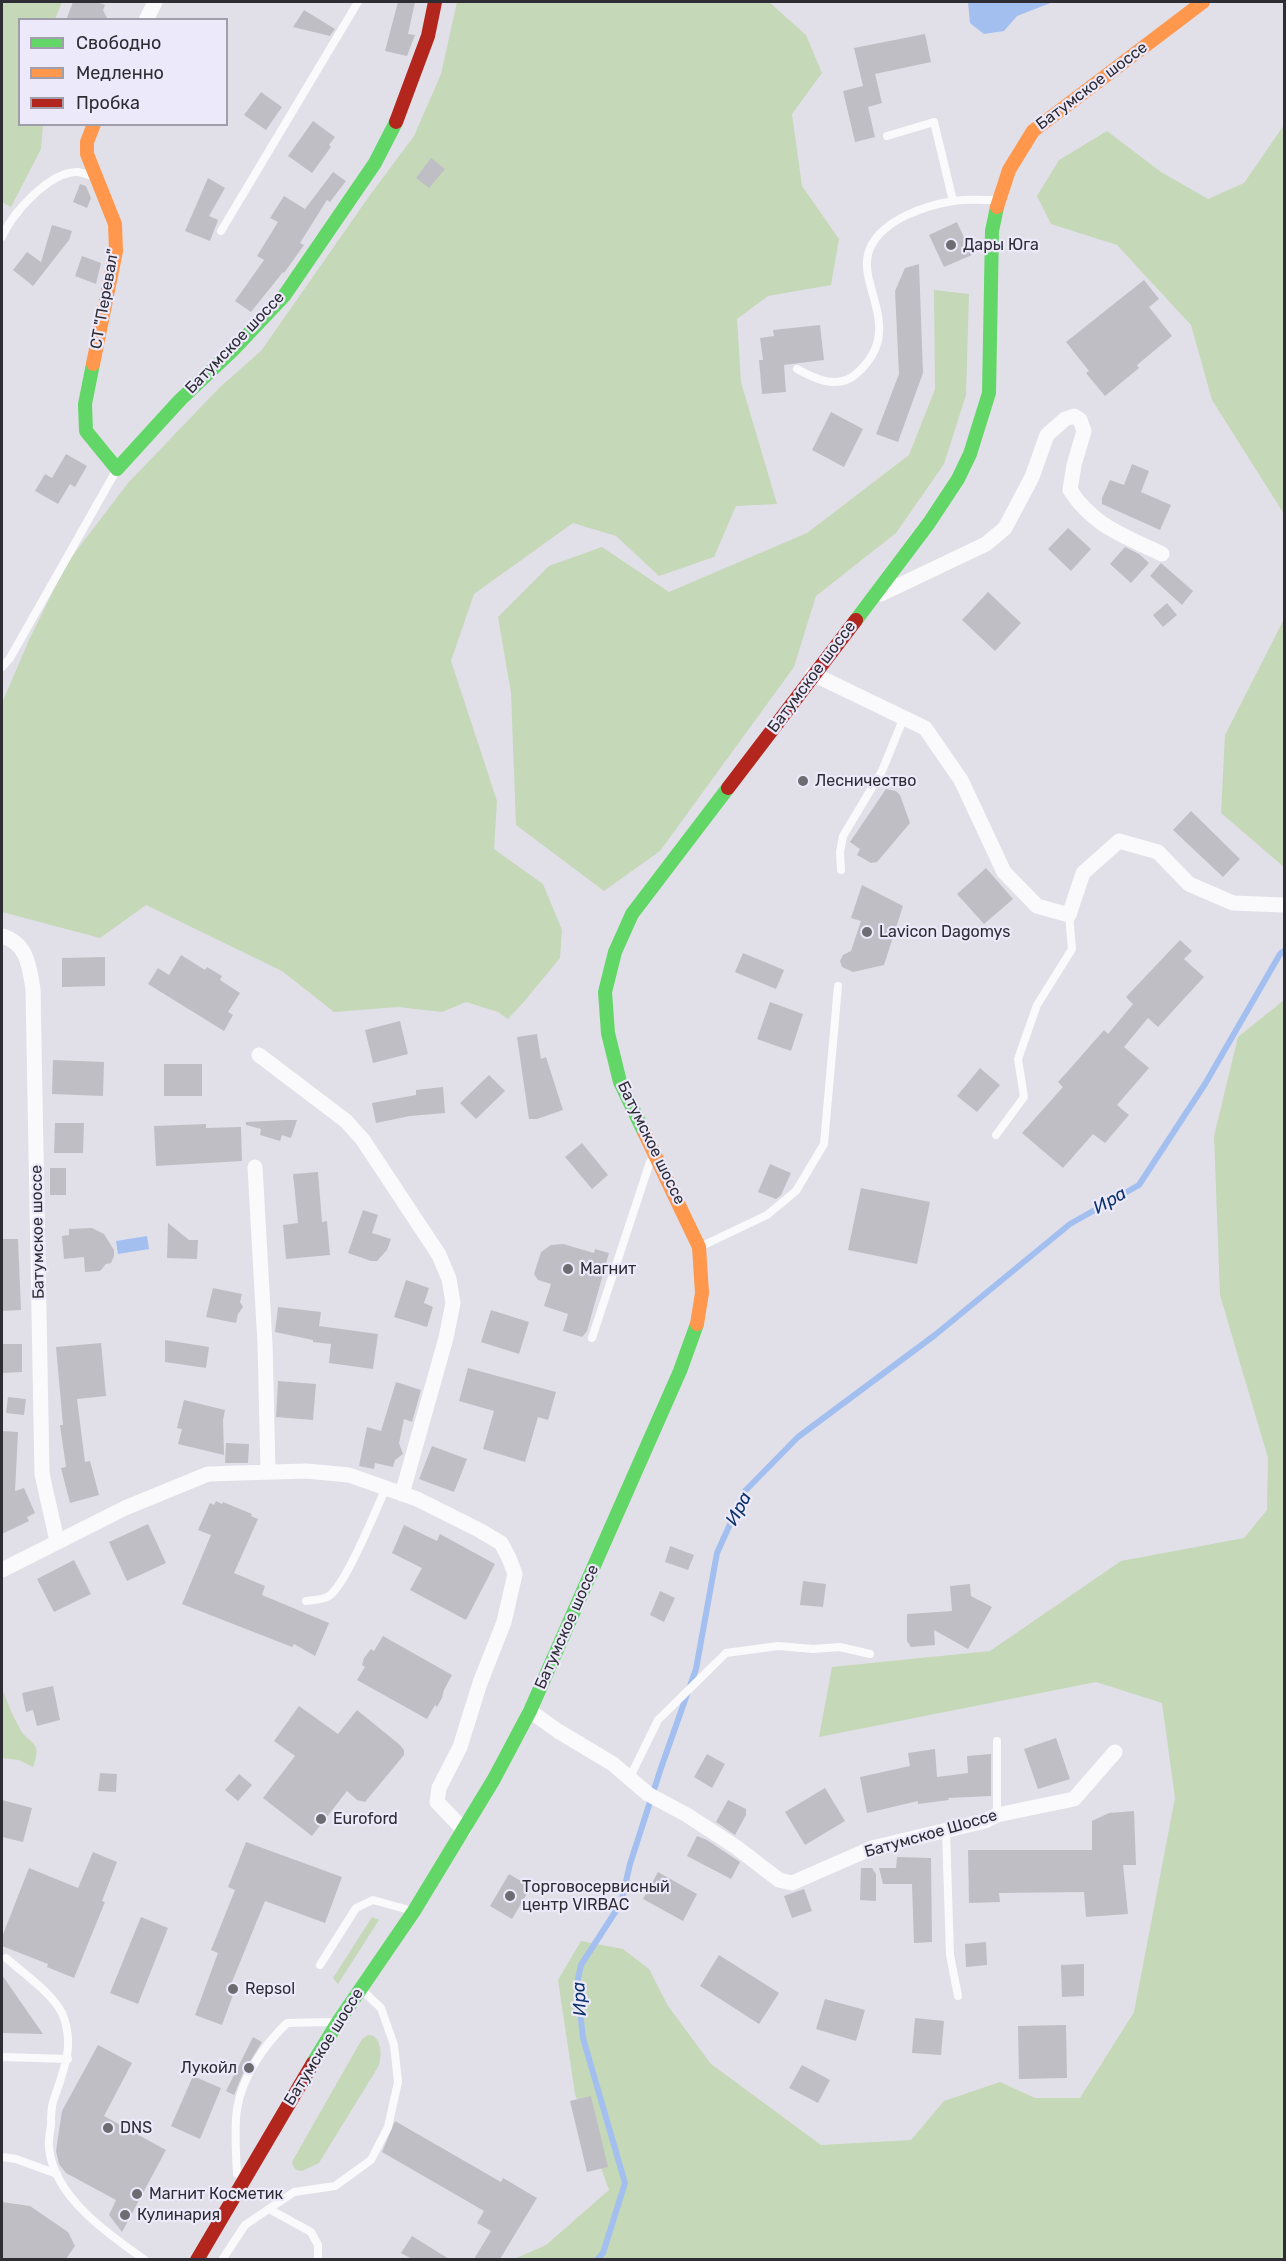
<!DOCTYPE html>
<html>
<head>
<meta charset="utf-8">
<style>
  body { margin:0 }
  #map { position:relative; width:1286px; height:2261px; overflow:hidden; background:#e1e0e8; font-family:Rubik,sans-serif }
  canvas { display:block }
  .frame { position:absolute; inset:0; border:3px solid #2f2d34; pointer-events:none }
  .legend { position:absolute; left:18px; top:18px; width:210px; height:108px; box-sizing:border-box; background:#ece9fa; border:2px solid #a09eab; margin:0; padding:8px 10px; list-style:none; font-size:18px; color:#2f2d34 }
  .legend li { display:flex; align-items:center; gap:12px; height:30px }
  .legend b { width:30px; border:2px solid #a09eab }
</style>
</head>
<body>
<div id="map">
<canvas width="1286" height="2261"></canvas>
<div class="frame"></div>
<ul class="legend">
<li><b style="height:8px;background:#63d668"></b>Свободно</li>
<li><b style="height:8px;background:#ff974d"></b>Медленно</li>
<li><b style="height:8px;background:#b3261e"></b>Пробка</li>
</ul>
</div>
<script>
const c = document.querySelector('canvas').getContext('2d');
c.lineJoin = 'round';
function paint(path, color) {
  c.fillStyle = color;
  c.fill(path, 'evenodd');
}
function stroke(path, color, width, dash) {
  c.strokeStyle = color;
  c.lineWidth = width;
  c.lineCap = dash ? 'butt' : 'round';
  c.setLineDash(dash || []);
  c.stroke(path);
}
function write(font, color, halo, rows, align = 'center') {
  c.font = font + ' Rubik,sans-serif';
  c.lineWidth = 4.5;
  c.setLineDash([]);
  c.textBaseline = 'middle';
  c.strokeStyle = halo;
  c.fillStyle = color;
  for (const [text, x, y, turn = 0] of rows) {
    c.save();
    c.translate(x, y);
    c.rotate((+turn || 0) * Math.PI / 180);
    c.textAlign = isNaN(turn) ? turn : align;
    if (halo) c.strokeText(text, 0, 0);
    c.fillText(text, 0, 0);
    c.restore();
  }
}
paint(new Path2D(`
  M2,2H62L55,19L20,20V124L43,125L41,149L11,207L2,202Z
  M457,2H769L806,35L822,73L792,114L802,186L839,239L831,285L768,296L737,319L741,382L777,504L736,506L714,557L659,576L616,536L573,523L474,594L451,661L497,801L494,849L543,884L562,930L560,958L522,1004L508,1019L498,1012L466,1002L442,1012L398,1007L334,1012L282,971L146,905L100,938L2,912V703L29,640L67,563L128,483L220,387L261,351L370,195L414,136L441,74Z
  M1284,125V514L1212,400L1191,325L1117,245L1051,224L1037,196L1059,160L1107,131L1161,172L1208,199L1244,183Z
  M934,290L969,294L966,395L944,464L896,533L816,596L794,667L660,851L604,891L516,825L511,693L498,617L549,566L602,547L669,592L807,533L909,455L935,389Z
  M1284,619V867L1221,813L1225,735Z
  M1284,1000V2259L512,2260L546,2245L609,2190L575,2094L558,1980L581,1941L623,1949L649,1969L668,2006L711,2064L821,2145L911,2140L944,2101L1000,2082L1035,2098H1080L1134,2012L1175,1798L1162,1703L1096,1682L819,1737L832,1667L990,1651L1121,1561L1244,1538L1267,1510L1268,1458L1220,1295L1214,1136L1238,1037Z
  M2,1688C7,1701 12,1715 19,1727C27,1745 44,1739 33,1767L19,1760L2,1758Z
  M372,1917L379,1920L338,1984L333,1978Z
  M368,2035L374,2036C382,2044 382,2057 378,2067L319,2163L302,2171L296,2170L292,2164L293,2160L362,2039Z`), '#c5d8b8');
paint(new Path2D(`
  M968,2H1053L1017,16L1004,31L984,34L970,23Z
  M147,1236L149,1249L118,1254L116,1241Z`), '#a2bff0');
stroke(new Path2D(`
  M597,2260L603,2253L625,2183L583,2038L577,1983L581,1965L621,1903L630,1864L661,1768L696,1669L717,1553L745,1491L798,1437L935,1335L1070,1224L1139,1185L1205,1084L1280,954L1284,951`), '#a2bff0', 6);
paint(new Path2D(`
  M73,2H97L105,5L103,10L108,20H66Z
  M398,2H415L408,34L415,35L407,56L385,51Z
  M304,10L335,29L330,36L293,27Z
  M925,34L931,62L875,74L882,103L868,107L875,137L855,142L843,91L863,86L854,48Z
  M261,92L282,107L266,130L244,115Z
  M313,121L335,137L329,145L331,147L312,173L288,156Z
  M431,158L445,169L429,188L416,178Z
  M333,172L346,181L330,202L327,200L300,243L304,245L284,273L283,272L251,312L235,301L264,260L257,256L278,222L270,218L284,196L305,209Z
  M208,178L225,188L209,216L218,220L210,241L185,231Z
  M80,184L86,186L91,198L87,208L73,202Z
  M957,222L972,255L944,267L929,235Z
  M52,225L72,231L69,240L33,286L13,270L27,252L41,262Z
  M82,256L101,263L96,284L75,276Z
  M919,264L923,373L898,442L876,434L899,374L895,291L905,268Z
  M1144,280L1159,299L1149,307L1172,336L1137,365L1139,368L1105,396L1086,373L1089,371L1066,342Z
  M820,325L824,360L784,365L786,392L762,394L759,360H763L760,338L774,336L773,330Z
  M831,412L863,429L844,467L812,450Z
  M66,454L87,466L75,487L70,484L58,504L35,491L45,474L52,478Z
  M1132,464L1149,471L1141,492L1171,505L1160,530L1102,504V498L1110,480L1124,485Z
  M1068,528L1091,549L1071,571L1048,549Z
  M1125,547L1139,554L1149,563L1131,583L1110,564Z
  M1161,563L1193,591L1182,605L1150,576Z
  M988,592L1021,623L995,651L962,620Z
  M1167,603L1177,615L1163,627L1153,615Z
  M886,789L896,791L900,795L910,823L877,862L871,863L857,855L860,849L850,842Z
  M1191,811L1240,859L1223,877L1173,830Z
  M986,868L1013,899L984,924L957,894Z
  M862,885L903,906L884,965L853,972L842,967L840,961L843,955L851,951L861,921L851,918Z
  M1180,940L1192,951L1184,959L1204,977L1158,1027L1148,1018L1124,1047L1149,1068L1117,1105L1129,1115L1105,1143L1093,1134L1063,1168L1022,1133L1063,1087L1058,1082L1068,1071L1104,1030L1108,1034L1133,1004L1126,997Z
  M743,953L784,970L776,989L735,972Z
  M181,955L205,970L207,967L222,976L220,980L240,993L228,1012L233,1015L224,1031L148,984L158,968L169,975Z
  M105,957V986L62,987V958Z
  M770,1002L803,1014L791,1051L757,1039Z
  M400,1021L408,1054L373,1063L365,1030Z
  M537,1034L541,1059L546,1057L563,1110L537,1119H529L517,1037Z
  M53,1060L104,1062L103,1096L52,1094Z
  M164,1064H202V1096H164Z
  M980,1068L1000,1085L977,1112L957,1096Z
  M489,1075L505,1091L476,1119L460,1103Z
  M443,1087L445,1113L410,1116L376,1123L372,1103L416,1095V1090Z
  M286,1120H297L291,1138L282,1135L280,1141L260,1135L261,1129L246,1125V1122Z
  M55,1123H84L83,1153H54Z
  M206,1124V1128L241,1127L242,1161L156,1166L154,1126Z
  M582,1143L608,1175L592,1189L565,1157Z
  M770,1164L791,1173L781,1195L776,1199L758,1192Z
  M50,1168H66V1195H50Z
  M318,1172L322,1222L327,1221L330,1255L286,1259L283,1225L298,1223L293,1174Z
  M861,1188L930,1202L917,1264L848,1250Z
  M363,1210L378,1215L372,1233L391,1239L387,1250L377,1261H371L348,1253Z
  M168,1223L189,1240H198L197,1259L167,1258Z
  M92,1228L104,1234L114,1250V1256L111,1263L106,1264L100,1271L85,1272L84,1257L64,1259L62,1236L69,1235V1229Z
  M2,1239H18L21,1310L2,1311Z
  M563,1244L594,1253L595,1249L609,1253L587,1331L582,1337L563,1331L568,1314L544,1306L551,1284L538,1280L534,1274L541,1252L551,1245Z
  M406,1280L429,1288L424,1303L433,1307L427,1327L394,1317Z
  M213,1288L242,1294L240,1302L243,1307L238,1314L236,1323L206,1317Z
  M278,1307L321,1312L319,1326L378,1334L373,1369L329,1363L331,1344L313,1342V1340L275,1332Z
  M491,1310L529,1322L519,1354L481,1342Z
  M165,1340L209,1347L206,1368L165,1362Z
  M101,1343L106,1396L77,1399L85,1462L90,1461L99,1495L70,1503L61,1468L66,1467L60,1425H63L56,1347Z
  M2,1344H22V1372L2,1373Z
  M468,1368L556,1392L548,1420L538,1417L525,1462L483,1449L494,1411L459,1401Z
  M278,1381L316,1384L313,1420L276,1417Z
  M396,1382L421,1390L412,1422L404,1419L399,1443L403,1454L395,1460L393,1467L375,1463L374,1469L359,1466L367,1427L381,1431Z
  M8,1397L26,1399L24,1415L6,1413Z
  M184,1400L225,1410L223,1420L224,1455L178,1444L182,1429L177,1428Z
  M2,1431L18,1432L15,1491L24,1488L35,1513L27,1517L29,1521L2,1534Z
  M226,1443L249,1444L248,1463H225Z
  M432,1446L467,1459L454,1492L419,1479Z
  M216,1501L222,1504L223,1502L252,1514L251,1516L258,1519L234,1573L265,1586L262,1595L329,1623L315,1656L294,1644L292,1647L182,1604L211,1535L198,1530L210,1503L214,1505Z
  M148,1524L166,1563L127,1581L109,1542Z
  M404,1525L437,1541L440,1534L495,1564L466,1620L410,1590L422,1568L392,1553Z
  M670,1546L694,1555L688,1570L665,1562Z
  M74,1560L91,1594L54,1612L37,1579Z
  M803,1581L826,1584L823,1607L800,1605Z
  M970,1584L971,1596L992,1607L968,1649L934,1630L935,1645L911,1647L907,1641V1614L952,1611L950,1586Z
  M660,1591L675,1598L664,1622L650,1615Z
  M383,1636L452,1675L444,1690L442,1698L437,1707L435,1705L427,1719L357,1680L365,1667L362,1665L364,1658L371,1649L374,1651Z
  M53,1686L60,1720L37,1726L33,1710L26,1712L22,1693Z
  M299,1706L338,1734L357,1710L400,1745L404,1750V1755L365,1802L357,1800L347,1791L312,1836L263,1798L295,1756L274,1741Z
  M1056,1738L1070,1779L1038,1789L1024,1749Z
  M935,1749L937,1777L968,1773L967,1756L991,1754V1796L948,1798L949,1800L918,1804V1801L867,1813L860,1777L910,1766L908,1753Z
  M707,1754L725,1764L712,1788L694,1777Z
  M100,1773L117,1774L116,1792L98,1791Z
  M239,1774L252,1785L238,1801L225,1790Z
  M825,1788L845,1821L805,1845L785,1812Z
  M2,1800L32,1808L23,1842L2,1837Z
  M728,1800L746,1809V1815L735,1835L716,1822Z
  M1134,1811L1136,1865H1123L1128,1914L1086,1917L1084,1892L999,1893L1000,1902L969,1903L968,1850H1092V1821L1109,1813Z
  M697,1836L707,1840L740,1862L731,1879L687,1856Z
  M246,1842L342,1877L325,1923L265,1901L232,1982L237,1984L222,2025L195,2015L218,1953L211,1950L235,1890L228,1887Z
  M93,1852L117,1862L102,1901L105,1902L74,1978L47,1967L48,1964L2,1946V1937L29,1868L78,1888Z
  M897,1857L931,1858L932,1942L914,1943L912,1884H883L879,1868H896Z
  M861,1868H872L876,1874V1901L860,1900Z
  M658,1872L697,1894L683,1921L643,1899Z
  M509,1874L531,1887L512,1919L490,1906Z
  M804,1889L812,1911L792,1918L784,1896Z
  M141,1917L168,1928L138,2004L110,1993Z
  M986,1942L987,1965L966,1967L965,1944Z
  M719,1955L779,1993L759,2024L700,1986Z
  M1084,1964V1996L1062,1997L1061,1965Z
  M2,1975L43,2034L2,2033Z
  M825,1999L865,2010L856,2041L816,2029Z
  M915,2018L944,2021L941,2055L912,2053Z
  M1066,2025L1067,2078L1019,2079L1018,2026Z
  M253,2037L262,2042L244,2071L234,2095L226,2091Z
  M98,2045L132,2063L104,2116L166,2150L122,2232L109,2215L116,2200L66,2173L59,2164L56,2151L62,2111Z
  M802,2065L830,2080L818,2103L789,2088Z
  M193,2076L221,2088L200,2139L171,2126Z
  M591,2096L608,2167L587,2172L570,2101Z
  M395,2121L501,2182L503,2178L537,2198L500,2259H474L491,2231L477,2223L484,2211L382,2152Z
  M2,2202L30,2206L68,2232L75,2246L66,2259H2Z
  M412,2236L449,2259H412L401,2253Z`), '#bfbec5');
stroke(new Path2D(`
  M887,136L934,122L953,201
  M221,231L358,2
  M2,237C12,213 50,171 78,172C83,173 88,175 92,176
  M797,369C815,379 838,390 856,374C909,328 852,284 871,246C885,219 924,206 953,201C966,199 981,200 994,200
  M2,667L10,658L117,469
  M841,870L840,852L843,836L882,771L904,717
  M996,1135L1024,1097L1018,1059L1037,1005L1072,949L1069,915
  M704,1245L767,1215L796,1191L824,1144L838,986
  M592,1338L650,1162
  M306,1601C313,1600 323,1600 329,1596C347,1583 375,1511 386,1488
  M997,1741V1815
  M629,1779L658,1720L726,1653L778,1646L813,1649L840,1647L870,1654
  M946,1830L950,1955L958,1996
  M6,1958C22,1972 53,1994 62,2013C76,2046 63,2071 53,2102C51,2109 51,2117 51,2125C50,2132 48,2141 49,2148C54,2197 108,2234 145,2260
  M320,1965L356,1908L373,1900L409,1910
  M2,2057L68,2059
  M2,2157L16,2159L57,2174
  M237,2174C236,2153 234,2130 237,2109C242,2077 264,2045 287,2023L330,2022
  M269,2209L311,2232L318,2245V2260
  M222,2260L245,2225L294,2192L335,2186L371,2160L388,2127L398,2082L394,2045L381,2008L363,1991`), '#fafafc', 8);
stroke(new Path2D(`
  M146,20L155,2
  M881,594L986,544L1005,528L1032,477L1047,435L1065,419L1074,416L1080,420L1084,431L1074,465L1070,490C1093,526 1125,536 1162,554
  M813,674L925,728L961,780L1004,872L1037,906L1069,915L1083,873L1119,841L1158,852L1189,884L1233,903L1284,905
  M2,936C28,944 29,966 33,989L42,1474L57,1541
  M259,1055L346,1121L363,1140L439,1255L449,1279L453,1303L446,1338L402,1494
  M255,1167L265,1344L268,1471
  M2,1570L125,1508L208,1474L306,1471L349,1475L417,1499L479,1530L501,1543L509,1558L515,1574L504,1622L480,1683L460,1747L439,1788L437,1802L464,1830
  M530,1711L558,1731L613,1764L648,1794L687,1815L736,1847L779,1880L792,1883L872,1848L985,1821L997,1815L1074,1799L1115,1752`), '#fafafc', 15);
stroke(new Path2D(`
  M93,364L85,404L86,431L117,469L180,400L233,350L284,296L375,163L396,122
  M856,620L929,523L958,479L970,454L989,393L992,231L997,207
  M644,1132L620,1082L608,1033L605,992L615,952L632,914L728,788
  M313,2063L338,2022L414,1911L494,1779L530,1711L680,1371L697,1324`), '#63d668', 14);
stroke(new Path2D(`
  M997,207L1009,170L1033,131L1203,2
  M93,364L116,251L115,224L87,154V142L94,124
  M644,1132L699,1247L702,1293L697,1324`), '#ff974d', 14);
stroke(new Path2D(`
  M396,122L428,36L435,2
  M728,788L856,620
  M197,2260L313,2063`), '#b3261e', 14);
for (const [x, y, r, color] of [
  [951,245,6,"#6d6c73"],
  [803,781,6,"#6d6c73"],
  [867,932,6,"#6d6c73"],
  [568,1269,6,"#6d6c73"],
  [321,1819,6,"#6d6c73"],
  [510,1896,6,"#6d6c73"],
  [233,1989,6,"#6d6c73"],
  [249,2068,6,"#6d6c73"],
  [108,2128,6,"#6d6c73"],
  [137,2194,6,"#6d6c73"],
  [125,2215,6,"#6d6c73"]
]) {
  const dot = new Path2D();
  dot.arc(x, y, r, 0, 2 * Math.PI);
  c.fillStyle = color;
  c.fill(dot);
  stroke(dot, '#ece9fa', 2);
}
write('16px', '#2f2d34', '#ece9fa', [
  ["Батумское шоссе",1092,86,-37],
  ["СТ \"Перевал\"",105,299,-80],
  ["Батумское шоссе",235,343,-46],
  ["Батумское шоссе",812,677,-53],
  ["Батумское шоссе",651,1143,64],
  ["Батумское шоссе",38,1232,-91],
  ["Батумское шоссе",567,1627,-66],
  ["Батумское Шоссе",931,1834,-16],
  ["Батумское шоссе",324,2047,-58]
]);
write('16px', '#2f2d34', '#ece9fa', [
  ["Дары Юга",963,245],
  ["Лесничество",815,781],
  ["Lavicon Dagomys",879,932],
  ["Магнит",580,1269],
  ["Euroford",333,1819],
  ["Торговосервисный",522,1887],
  ["центр VIRBAC",522,1905],
  ["Repsol",245,1989],
  ["Лукойл",237,2068,"right"],
  ["DNS",120,2128],
  ["Магнит Косметик",149,2194],
  ["Кулинария",137,2215]
], 'left');
write('italic 18px', '#0d336c', '#ece9fa', [
  ["Ира",1110,1201,-30],
  ["Ира",739,1509,-62],
  ["Ира",580,1999,-93]
]);
</script>
</body>
</html>
